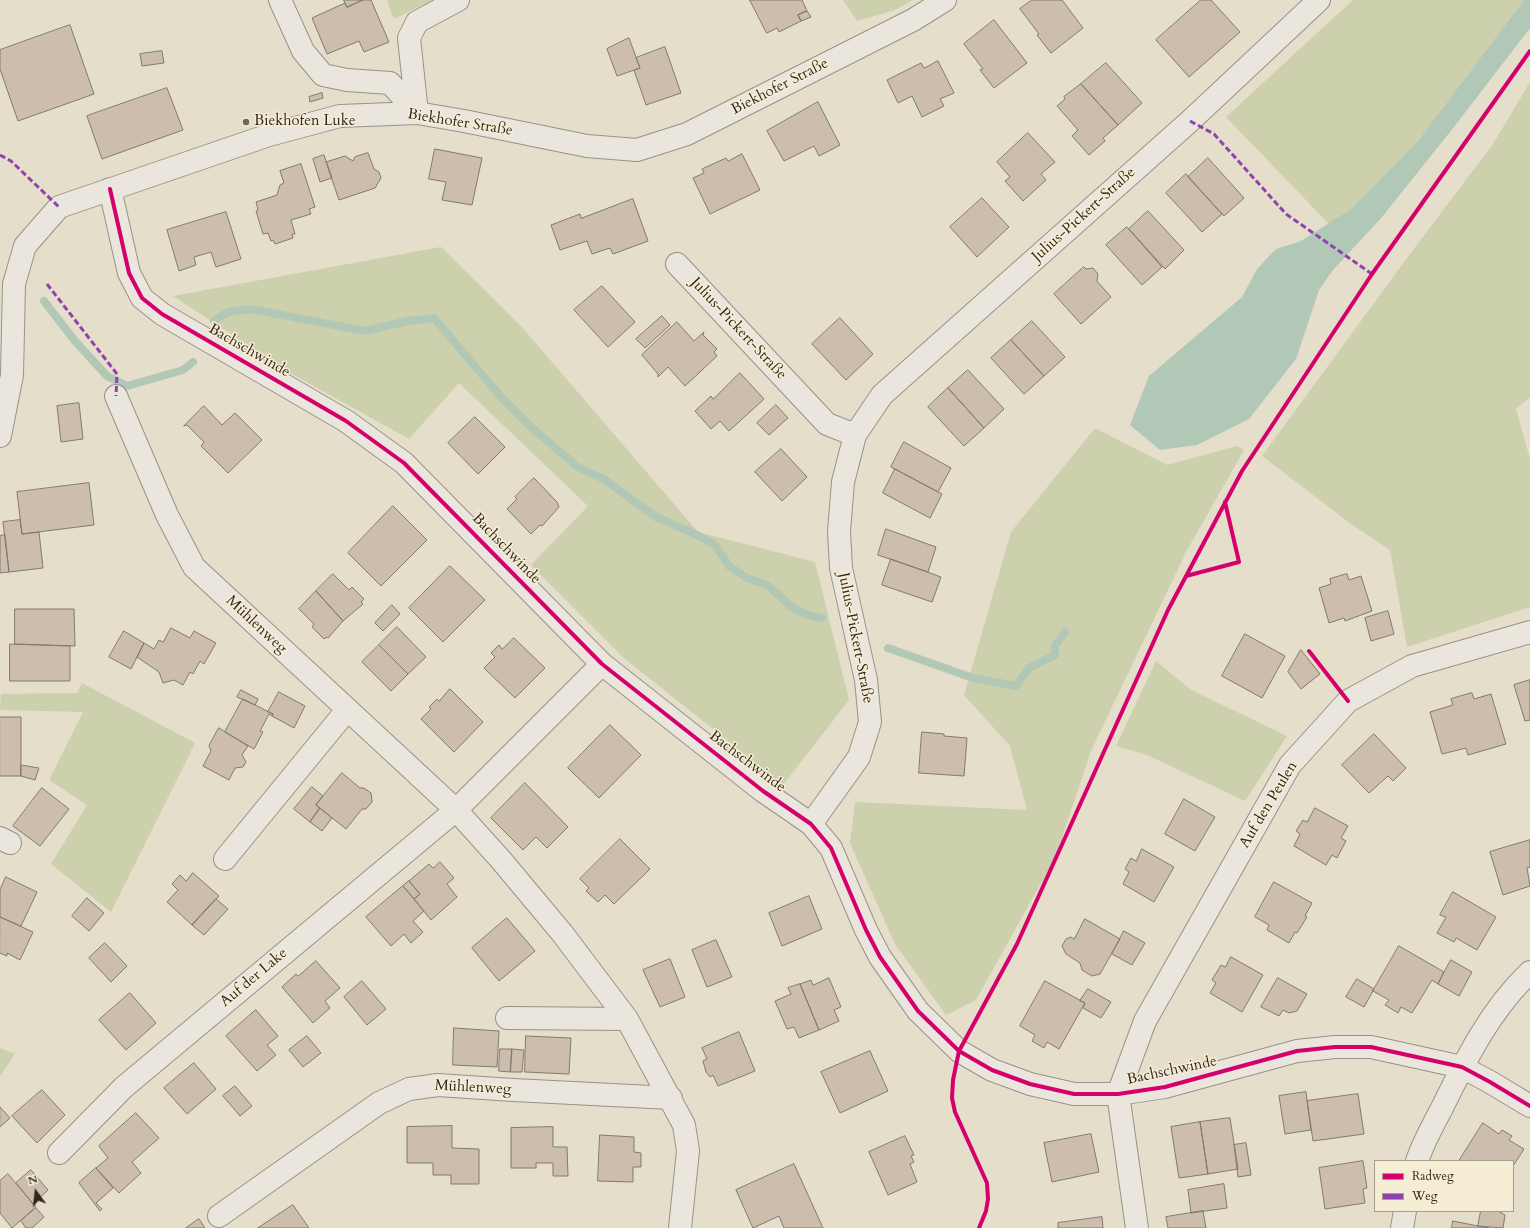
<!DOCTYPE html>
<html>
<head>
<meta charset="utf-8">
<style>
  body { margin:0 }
  #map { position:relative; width:1530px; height:1228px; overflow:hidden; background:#e5deca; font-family:Cardo,serif }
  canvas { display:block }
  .legend { position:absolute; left:1374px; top:1160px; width:140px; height:52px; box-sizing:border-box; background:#f6edd5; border:1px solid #a89d8c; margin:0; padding:5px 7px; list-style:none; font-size:12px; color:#33251f }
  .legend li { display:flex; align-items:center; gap:8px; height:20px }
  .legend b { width:20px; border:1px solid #a89d8c }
  .north { position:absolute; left:16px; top:1172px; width:40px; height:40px; -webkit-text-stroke:3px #f6edd5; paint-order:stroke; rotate:345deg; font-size:11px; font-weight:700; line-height:16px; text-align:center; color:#33251f }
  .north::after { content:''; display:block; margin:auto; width:14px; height:18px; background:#33251f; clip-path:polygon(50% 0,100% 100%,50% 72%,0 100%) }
</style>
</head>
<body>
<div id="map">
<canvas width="1530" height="1228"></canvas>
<ul class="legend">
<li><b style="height:5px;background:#d6006c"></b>Radweg</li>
<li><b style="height:5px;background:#8e44ad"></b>Weg</li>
</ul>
<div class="north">N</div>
</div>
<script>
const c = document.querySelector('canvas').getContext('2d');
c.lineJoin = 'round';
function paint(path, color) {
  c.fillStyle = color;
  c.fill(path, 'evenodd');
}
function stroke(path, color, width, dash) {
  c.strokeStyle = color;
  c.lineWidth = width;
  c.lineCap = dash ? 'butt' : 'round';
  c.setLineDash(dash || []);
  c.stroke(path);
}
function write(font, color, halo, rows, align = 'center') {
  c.font = font + ' Cardo,serif';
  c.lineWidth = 3;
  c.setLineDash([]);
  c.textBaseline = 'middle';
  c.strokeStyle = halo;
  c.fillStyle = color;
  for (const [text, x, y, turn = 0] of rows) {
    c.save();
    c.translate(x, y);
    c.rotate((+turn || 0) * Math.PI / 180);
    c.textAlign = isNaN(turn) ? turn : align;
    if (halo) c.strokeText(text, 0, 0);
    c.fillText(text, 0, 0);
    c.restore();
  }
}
paint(new Path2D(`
  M387,0H432L394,19Z
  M843,0H913L895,10L857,21Z
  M1353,0H1524L1417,142L1351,209L1329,224L1226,117Z
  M1530,82V397L1516,409L1530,459V607L1407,647L1390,550L1351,524L1262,456L1410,254L1493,144Z
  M441,247L521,326L698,532L815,562L849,700L783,785L624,658L531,565L588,506L459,383L409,439L292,374L173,296Z
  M1095,428L1167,465L1237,446L1244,450L1186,552L1091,751L1055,858L976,1000L946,1015L895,944L850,843L855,802L1027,810L1010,746L964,695L1011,532Z
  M1156,661L1191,690L1287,736L1245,801L1147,755L1116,746Z
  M82,683L195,743L111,912L51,864L87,805L49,780L83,712L0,710L1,694L77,693Z
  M0,1048L15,1054L0,1076Z`), '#ccd0ac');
paint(new Path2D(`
  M1524,0H1530V28L1454,127L1382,217L1333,270L1319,290L1296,359L1249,419L1197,445L1160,450L1130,425L1149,376L1242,297L1257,269L1276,249L1301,241L1351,209L1417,142Z`), '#b1c8b6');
stroke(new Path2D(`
  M44,301L75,341L107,376L127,386L183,370L193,362
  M214,321L228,312L251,309L365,331L408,321L434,318L501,397L531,427L579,468L604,479L656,517L695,534L715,545L729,566L747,578L767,585L793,608L807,615L822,618
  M888,648L973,678L1016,686L1029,668L1055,655V646L1065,632`), '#b1c8b6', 8);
const building = new Path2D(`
  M344,0H363L347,7Z
  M363,0H371L389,42L364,52L359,41L327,54L312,18L345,3L347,7Z
  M750,0H802L807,11L798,15L801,21L779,32L777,28L767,33Z
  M1032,0H1062L1083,28L1051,53L1037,35L1039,34L1020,9Z
  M1201,0H1211L1240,32L1189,77L1156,40Z
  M807,11L811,17L801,21L798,15Z
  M994,20L1027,63L994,88L980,70L983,69L964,44Z
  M70,25L94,94L18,121L0,69V50Z
  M629,38L640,68L617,76L607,49Z
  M665,47L681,93L646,105L634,70L640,68L636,58Z
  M162,51L164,63L142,66L140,54Z
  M938,61L954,93L940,99L944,106L922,117L912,96L898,103L887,80L921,63L924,68Z
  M1106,63L1142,103L1118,125L1081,84Z
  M1081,84L1118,125L1103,138L1105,141L1089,155L1072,136L1078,130L1057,106L1065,99L1064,97Z
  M167,88L183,130L102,159L87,116Z
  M322,93L323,98L310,102L309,97Z
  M818,102L840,145L819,156L814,146L784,161L767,131Z
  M1028,133L1055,162L1041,174L1046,180L1023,201L1005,181L1010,177L997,162Z
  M435,149L482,158L472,205L442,200L446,182L429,179Z
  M368,153L374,169L379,172L381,178L375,188L339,200L326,162L345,156L353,161L355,157Z
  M742,154L760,190L710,214L693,178L704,173L702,169L726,158L728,161Z
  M324,155L332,178L320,182L313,159Z
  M1208,158L1244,198L1224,216L1188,177Z
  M301,164L315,207L309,209L311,214L291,220L295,234H292L293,238L275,244L273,240L271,241L268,233L263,234L256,211L258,210L256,202L277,195L280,185L284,183L280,171Z
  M1186,174L1222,214L1202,232L1166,193Z
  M982,198L1009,227L977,257L950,227Z
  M633,199L648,241L613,254L610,248L592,254L587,241L560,250L551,225L580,214L581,218Z
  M1148,211L1184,250L1165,269L1129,229Z
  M226,212L241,259L216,267L211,252L194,257L196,265L179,271L167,230Z
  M1127,227L1162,267L1142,285L1106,245Z
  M1084,267L1086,269L1093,268L1098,274L1097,281L1111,297L1081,324L1054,294Z
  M602,286L635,322L608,347L574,310Z
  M662,316L670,325L645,348L636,339Z
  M840,318L873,354L846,380L812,344Z
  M1032,321L1065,357L1044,376L1011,340Z
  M677,322L694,341L704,332L703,335L717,349L714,352L717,356L685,386L668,367L658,377V374L642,355Z
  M1011,340L1044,376L1024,394L991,358Z
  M968,370L1004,409L984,428L948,388Z
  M740,373L764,399L729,431L720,421L711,429L695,411L711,396L713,399Z
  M948,388L984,428L964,446L928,407Z
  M79,403L83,439L61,442L57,406Z
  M776,405L788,418L769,435L757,423Z
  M204,406L222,425L235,413L262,440L228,473L201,446L204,442L187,425L184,426Z
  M475,417L505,447L478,474L448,443Z
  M904,442L951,468L938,492L891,467Z
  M781,449L807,477L782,501L755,472Z
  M895,469L942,494L930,518L883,493Z
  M534,478L557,502L559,507L542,526L540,525L531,534L507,509L517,499L515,497Z
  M89,483L94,525L22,534L17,492Z
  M393,506L427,540L381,586L348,553Z
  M20,520L22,534L39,532L43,568L9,572L3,522Z
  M886,529L936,547L928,572L878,555Z
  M5,535L9,572L0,573V536Z
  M891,559L941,577L932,602L882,585Z
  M450,566L485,600L443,642L409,608Z
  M333,574L349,590L352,587L364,599L361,602L363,604L343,621L316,591Z
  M1347,574L1349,580L1361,576L1372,611L1345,621L1344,618L1329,623L1319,588L1331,584L1330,579Z
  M316,591L343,621L328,638L327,637L324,639L312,627L314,624L299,609Z
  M392,605L400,614L383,631L375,623Z
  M15,609H74L75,646L15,644Z
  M1388,611L1394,634L1371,641L1365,618Z
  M397,627L426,657L408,674L379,645Z
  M171,628L190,638L194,631L216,643L204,664L200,661L193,674L190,672L183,685L174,680L163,683L159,672L137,657L144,643L154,649L159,640L163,642Z
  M124,631L144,643L131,669L109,657Z
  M1245,634L1285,656L1262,698L1222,676Z
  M514,638L545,668L515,698L484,668L495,657L491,653L499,645L502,649Z
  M10,644L70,646V681H10Z
  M379,645L408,674L391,691L362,662Z
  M1301,650L1320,674L1301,689L1288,672Z
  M1530,680V720L1525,721L1514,685Z
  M450,689L483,722L454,752L421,719L431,709L429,707L437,699L439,701Z
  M241,690L258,699L255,705L237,697Z
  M279,692L305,706L294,728L272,716L273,714L268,712Z
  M1472,693L1474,699L1491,694L1506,744L1468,755L1466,748L1442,754L1430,712L1453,705L1451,699Z
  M243,699L273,714L272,716L269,714L260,731L263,732L254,749L225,732Z
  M0,717H21V776H0Z
  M610,725L641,755L599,798L568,768Z
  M219,728L248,746L242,755L246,762L243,767L235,768L229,780L203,766L211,751L209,746Z
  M922,732L944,734V736L967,738L964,776L919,773Z
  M1374,734L1406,768L1393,781L1388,776L1369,793L1342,765Z
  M21,765L39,768L35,780L21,776Z
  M342,773L360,788H364L371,793L372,802L366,809H362L346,829L316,805Z
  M525,783L568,827L547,848L536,837L523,850L491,818Z
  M312,787L323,796L316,805L320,808L310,822L294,809Z
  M42,788L69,809L40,846L13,826Z
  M1184,799L1215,817L1195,851L1165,834Z
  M320,808L332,818L322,831L310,822Z
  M1315,808L1348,826L1341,838L1346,841L1337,858L1332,855L1326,865L1294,846L1300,834L1296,831L1303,820L1307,822Z
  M620,839L650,869L614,904L605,895L598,902L586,891L589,888L580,879Z
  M1530,840V867L1527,868L1530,886L1503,895L1490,852Z
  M1142,849L1174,867L1154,902L1123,884L1129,872L1125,869L1131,858L1136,861Z
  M440,862L454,878L447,884L457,897L431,920L414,899L420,894L409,881L429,864L433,868Z
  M193,873L219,896L192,925L167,902L178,890L172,884L180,875L186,881Z
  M6,877L37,892L21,926L0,917V890Z
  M409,881L420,894L414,899L403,886Z
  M1274,882L1312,903L1305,916L1307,917L1297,933L1295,932L1289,943L1267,930L1269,925L1255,917Z
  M403,886L424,911L413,921L423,932L411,943L404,934L391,946L366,917Z
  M1453,892L1496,917L1477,950L1456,938L1454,942L1437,933L1446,917L1440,915Z
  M809,896L822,929L782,946L769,913Z
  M87,898L104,913L89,931L72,916Z
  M216,899L228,909L204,935L192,925Z
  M0,917L33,932L20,960L7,953V956L0,953Z
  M507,918L535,951L499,981L472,948Z
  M1085,919L1120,939L1100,974L1092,976L1082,970L1080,963L1066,954L1062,946L1066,939L1071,937L1074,939Z
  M1124,931L1145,943L1132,965L1112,954Z
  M716,940L732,977L707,987L692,950Z
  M105,943L127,966L111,982L89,958Z
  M1399,946L1444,972L1438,984L1432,980L1412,1013L1401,1007L1398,1013L1385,1005L1389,1000L1373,991Z
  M1231,957L1263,975L1242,1012L1210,993L1216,983L1212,980L1221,965L1225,967Z
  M670,959L685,997L660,1007L643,970Z
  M1451,960L1472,972L1459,996L1438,984Z
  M316,961L340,988L325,1001L330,1008L313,1023L282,987L296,974L298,976Z
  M829,978L841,1007L834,1010L839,1021L819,1030L800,984L811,980L813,985Z
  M1278,978L1307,994L1297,1011L1289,1013L1283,1010L1279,1016L1261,1007Z
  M1357,979L1374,989L1364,1007L1346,997Z
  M362,981L386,1009L367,1025L344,997Z
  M1045,981L1085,1003L1059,1049L1047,1042L1044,1048L1032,1041L1035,1035L1020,1026Z
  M800,984L819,1030L799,1038L794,1027L787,1029L775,1001L791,994L788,988Z
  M1088,989L1111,1002L1101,1018L1083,1008L1085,1003L1080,1001Z
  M130,993L156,1023L126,1050L99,1020Z
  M256,1010L278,1036L267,1045L276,1055L257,1071L226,1036Z
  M454,1028L499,1031L497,1067L453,1065Z
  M739,1032L755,1071L718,1086L713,1075L710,1077L706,1072L703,1061L707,1059L702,1048Z
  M307,1036L321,1053L303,1067L289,1050Z
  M526,1036L571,1038L569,1074L525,1072Z
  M500,1049H512L510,1072L499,1071Z
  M512,1049L524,1050L522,1072H511Z
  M870,1051L888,1091L840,1113L821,1072Z
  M194,1063L216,1089L187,1114L164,1088Z
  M235,1086L252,1106L240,1116L223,1096Z
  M42,1090L65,1115L37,1143L12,1116Z
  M1306,1092L1311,1130L1285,1134L1279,1096Z
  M1358,1094L1364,1134L1313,1141L1307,1101Z
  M0,1107L10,1118L0,1127Z
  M136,1113L159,1138L132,1162L141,1173L119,1193L96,1168L108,1158L99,1146Z
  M1230,1118L1238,1169L1208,1174L1200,1122Z
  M1200,1122L1208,1174L1179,1178L1171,1127Z
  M1483,1123L1499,1134L1502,1130L1512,1136L1509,1140L1524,1149L1513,1166V1161H1459Z
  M452,1126V1148L479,1149V1184H451V1175H433V1163H407V1127Z
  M553,1127V1147H567L568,1176H553V1163H536V1168H511V1128Z
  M1091,1134L1099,1172L1052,1182L1044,1143Z
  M600,1135L634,1137V1152L641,1153V1167H633V1182L598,1181Z
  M905,1136L914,1155L911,1156L914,1162L910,1164L917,1182L888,1195L869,1152Z
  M1246,1143L1251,1175L1238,1177L1234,1145Z
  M1363,1161L1367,1188L1363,1189L1365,1203L1325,1209L1319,1168Z
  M794,1164L823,1228H784L779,1216L753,1228L736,1190Z
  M96,1168L113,1188L96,1203L102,1209L100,1211L79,1183Z
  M31,1170L48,1190L33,1204L16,1183Z
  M8,1174L36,1207L12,1228L0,1213V1181Z
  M1224,1184L1227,1208L1191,1213L1188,1190Z
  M293,1205L309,1228H258Z
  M36,1208L44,1217L32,1228H26L21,1221Z
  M1203,1211L1206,1228H1168L1166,1217Z
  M1481,1211H1498L1505,1215L1503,1228L1478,1226Z
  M1102,1217L1103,1228H1058V1223Z
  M199,1219L205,1228H186Z
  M1453,1221L1478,1226L1489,1228H1452Z`);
paint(building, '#ccbdac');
stroke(building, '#807a70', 1);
const minor = new Path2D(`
  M280,0L303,51L323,75L347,80L390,83L417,113
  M417,113L409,38L417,22L458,0
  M110,189L129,273L142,298L162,314L346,421L404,463L602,664L763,791L811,824L831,848L866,930L880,957L918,1011L959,1051L992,1070L1030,1084L1074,1094H1118L1165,1087L1297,1051L1335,1047H1371L1462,1067L1490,1082L1530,1106
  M677,264L827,424L855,435
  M116,396L167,515L194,567L456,810L501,860L562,933L627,1019L684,1125L688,1151L680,1228
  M0,436L12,375L14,284L25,246L59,207L269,135L340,116L417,113L464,121L587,146L637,150L687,134L913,20L945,0
  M811,824L859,757L870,722L866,680L841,568L839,531L843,482L855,435L882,395L1190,121L1319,0
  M0,838L10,843
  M225,859L347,710
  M507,1018L627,1019
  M59,1153L124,1087L456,810L602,664
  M1417,1161C1423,1143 1433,1125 1442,1108C1466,1059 1490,1010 1530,972
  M219,1216L379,1103L409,1089L438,1085L513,1090L671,1098
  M1137,1228L1118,1094L1145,1021L1290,765L1348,701L1412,666L1530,632
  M1402,1228L1405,1211`);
stroke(minor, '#989287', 24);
stroke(minor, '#eae6dd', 22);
stroke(new Path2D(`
  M1190,121L1214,134L1286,214L1372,274
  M0,155L11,161L59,207
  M47,284L117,374L116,396`), '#8e44ad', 3, [6, 3]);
stroke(new Path2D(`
  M110,189L129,273L142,298L162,314L346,421L404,463L602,664L763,791L811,824L831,848L866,930L880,957L918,1011L959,1051L992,1070L1030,1084L1074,1094H1118L1165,1087L1297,1051L1335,1047H1371L1462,1067L1490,1082L1530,1106
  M1186,576L1239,562L1225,502
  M1309,651L1348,701
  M979,1228L986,1211L988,1199L987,1183L955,1112L952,1098L953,1080L959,1051L1017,944L1168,610L1242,471L1372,274L1530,51`), '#d6006c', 4);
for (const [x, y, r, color] of [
  [246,122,4,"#71665b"]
]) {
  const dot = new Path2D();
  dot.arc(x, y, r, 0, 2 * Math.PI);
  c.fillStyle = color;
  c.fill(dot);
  stroke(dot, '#f6edd5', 1.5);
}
write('15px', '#33251f', '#f6edd5', [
  ["Biekhofer Straße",780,87,-27],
  ["Biekhofer Straße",460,123,9],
  ["Julius-Pickert-Straße",1084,215,-42],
  ["Julius-Pickert-Straße",738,329,47],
  ["Bachschwinde",249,351,30],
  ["Bachschwinde",506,549,46],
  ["Mühlenweg",256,625,43],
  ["Julius-Pickert-Straße",855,638,79],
  ["Bachschwinde",747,762,37],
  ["Auf den Peulen",1269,805,-59],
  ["Auf der Lake",254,978,-40],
  ["Bachschwinde",1172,1071,-12],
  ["Mühlenweg",473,1088,3]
]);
write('15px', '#33251f', '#f6edd5', [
  ["Biekhofen Luke",254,122]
], 'left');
</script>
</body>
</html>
